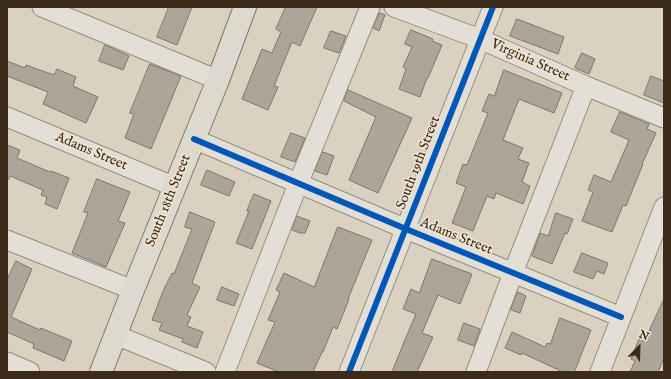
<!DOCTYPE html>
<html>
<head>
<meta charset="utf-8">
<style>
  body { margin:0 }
  #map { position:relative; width:671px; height:379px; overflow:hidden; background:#dbd1c1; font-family:"IM FELL English",serif }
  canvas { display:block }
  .frame { position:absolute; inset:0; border:8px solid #3c2b1a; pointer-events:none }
  .north { position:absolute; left:619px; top:327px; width:40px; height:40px; -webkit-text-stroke:3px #efe3d0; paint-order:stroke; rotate:23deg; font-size:11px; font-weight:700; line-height:16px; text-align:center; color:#3c2b1a }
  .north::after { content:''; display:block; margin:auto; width:14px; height:18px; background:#3c2b1a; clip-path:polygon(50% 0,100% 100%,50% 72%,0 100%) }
</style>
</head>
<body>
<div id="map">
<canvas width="671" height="379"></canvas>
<div class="frame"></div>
<div class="north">N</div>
</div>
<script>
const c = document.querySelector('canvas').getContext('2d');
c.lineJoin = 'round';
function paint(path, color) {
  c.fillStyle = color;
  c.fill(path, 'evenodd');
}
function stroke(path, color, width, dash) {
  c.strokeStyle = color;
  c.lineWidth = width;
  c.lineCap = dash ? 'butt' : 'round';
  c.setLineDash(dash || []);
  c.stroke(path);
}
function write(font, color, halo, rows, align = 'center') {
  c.font = font + ' "IM FELL English",serif';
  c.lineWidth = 3;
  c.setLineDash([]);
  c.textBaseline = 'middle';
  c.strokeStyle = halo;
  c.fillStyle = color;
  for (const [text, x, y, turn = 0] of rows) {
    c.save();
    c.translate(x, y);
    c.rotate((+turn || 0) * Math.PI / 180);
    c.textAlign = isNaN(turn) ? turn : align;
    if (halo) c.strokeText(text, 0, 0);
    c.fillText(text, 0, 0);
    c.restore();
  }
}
const building = new Path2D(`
  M169,7H192L177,45L157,37Z
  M286,7H317L300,46L292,42L274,86L278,87L268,110L242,99L262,49L272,53L281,32L276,29Z
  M380,13L385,15L379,31L373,28Z
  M517,19L564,37L558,54L510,36Z
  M411,30L433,39L432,41L442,45L428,78H427L420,97L399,89L406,69L403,67L412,47L405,44Z
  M331,31L346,36L339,53L324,48Z
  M105,45L129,56L123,70L99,61Z
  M582,53L595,59L589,74L575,68Z
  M7,61L25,68L26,65L54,75L57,69L76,77L73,86L98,97L86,123L43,104L48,92L7,76Z
  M150,64L181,76L151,149L125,138L134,114L130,113Z
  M504,70L562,93L554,113L519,99L503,140L523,148L518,159L529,163L522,182L530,186L523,204L496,193L494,199L487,196L473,231L452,223L466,187L456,183L463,164L467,165L488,113L482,111L489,94L494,96Z
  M651,76L664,81V103L644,95Z
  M348,90L412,118L378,193L349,180L376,117L344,101Z
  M620,112L649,124L647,129L656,133L642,164H643L626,206L623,205L612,232L582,221L593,192L588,190L594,175L611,182L629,140L611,132Z
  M291,133L305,138L295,162L281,157Z
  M7,145L20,150L17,158L50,172L51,171L69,178L57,209L45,204L47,197L41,195L43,190L10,176L7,182Z
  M323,152L334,156L327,175L315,171Z
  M207,170L235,182L229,196L201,185Z
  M97,179L130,192L118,221L125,223L106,267L72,253L88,213L84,212Z
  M254,194L271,201L252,249L236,243L249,211H247Z
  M190,212L215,222L192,283L200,287L187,315L191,317L187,326L203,332L197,348L182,342L183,339L159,330L162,323L152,320L163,291L172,273L174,274L192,229L185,227Z
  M556,213L573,219L567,234L565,233L552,264L532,256L540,233L548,236Z
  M297,216L310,221L305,233H300L292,230Z
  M338,227L372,240L348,299H349L337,329L333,327L323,352H322L313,372H279L257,363L275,322L268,320L280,292L276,290L284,273L314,287Z
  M582,253L608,263L604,274L597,271L593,279L574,272Z
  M432,259L472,274L460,304L438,295L422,333L433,337L417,372H392L404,342L416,314L403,309L411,289L419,293Z
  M16,261L32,269L11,317L40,330L41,328L72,341L64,361L33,348L34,344L7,332V280Z
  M222,287L239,294L234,306L217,300Z
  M518,292L526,296L520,313L511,310Z
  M664,299V358L658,372H630L635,361L631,359L639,339L644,341Z
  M560,318L591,330L579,360V361L574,372H563L522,353L521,355L505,348L512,332L545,347L547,343L550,344Z
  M464,323L480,329L474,346L458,340Z`);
paint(building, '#ada599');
stroke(building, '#7e766b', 1);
const minor = new Path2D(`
  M42,7L218,80
  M394,7L480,39L586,86L664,118
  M7,117L175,187
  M194,139L406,229L621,317
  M7,240L133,290
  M116,335L206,372
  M7,362L30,372
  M225,372L298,184L370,7
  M349,372L493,7
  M476,372L513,273L586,86
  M600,372L664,207`);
const major = new Path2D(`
  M101,372L133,290L218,80L245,7`);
stroke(minor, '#948c81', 21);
stroke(major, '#7e766b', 24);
stroke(minor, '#e4dfd6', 19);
stroke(major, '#ded9cf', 22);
stroke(new Path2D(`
  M194,139L406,229L621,317
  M349,372L493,7`), '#0057b8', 6);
write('14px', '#3c2b1a', '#efe3d0', [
  ["Virginia Street",530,61,24],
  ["Adams Street",91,152,23],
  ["South 19th Street",419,163,-69],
  ["South 18th Street",169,201,-68],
  ["Adams Street",456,237,22]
]);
</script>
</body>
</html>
